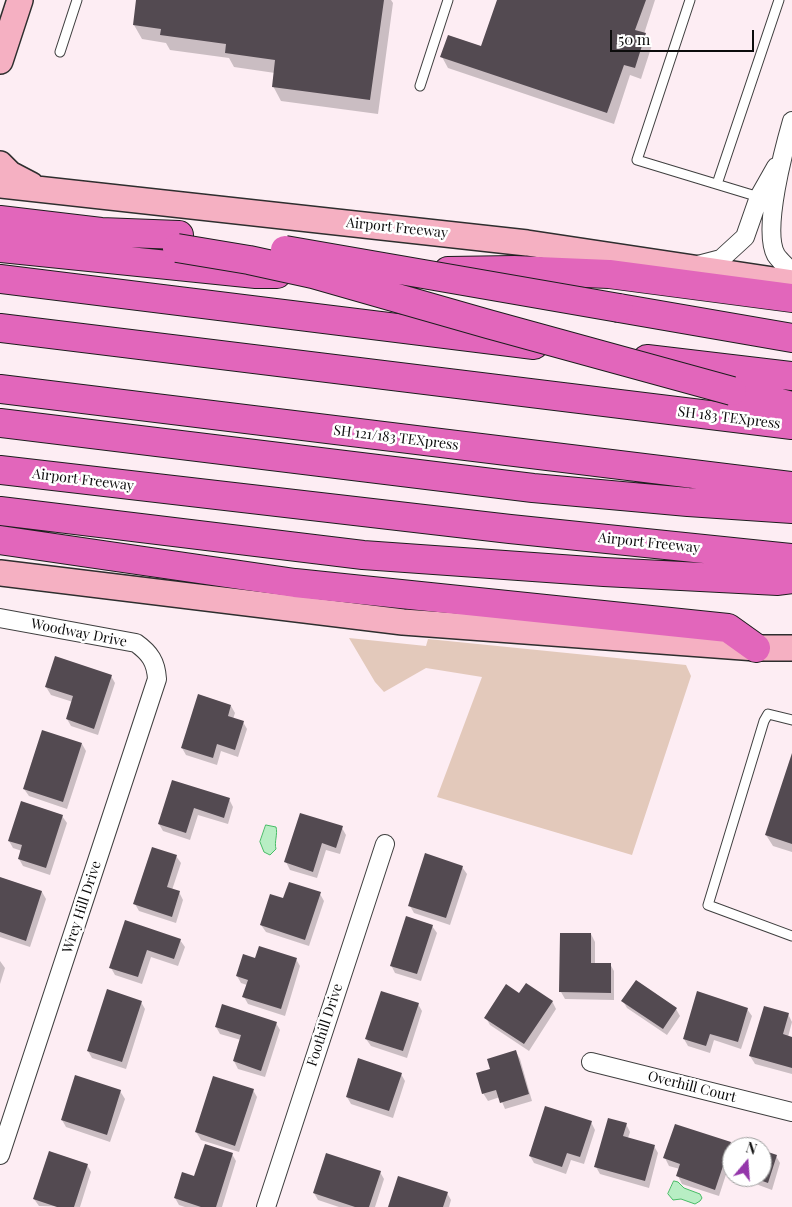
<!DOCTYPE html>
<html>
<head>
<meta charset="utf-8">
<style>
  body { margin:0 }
  #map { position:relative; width:792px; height:1207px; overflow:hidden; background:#fdedf3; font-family:"Playfair Display",serif }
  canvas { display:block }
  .north { position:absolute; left:722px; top:1137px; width:50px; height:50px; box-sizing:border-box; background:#fff; border:1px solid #9e9e9e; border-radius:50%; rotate:18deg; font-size:14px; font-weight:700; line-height:20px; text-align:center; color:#0c0c0c }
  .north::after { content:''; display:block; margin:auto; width:18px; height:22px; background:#9436aa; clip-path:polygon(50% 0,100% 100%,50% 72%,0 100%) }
  .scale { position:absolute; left:610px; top:30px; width:144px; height:22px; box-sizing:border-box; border:2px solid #0c0c0c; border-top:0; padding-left:6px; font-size:15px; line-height:18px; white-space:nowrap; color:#0c0c0c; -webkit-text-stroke:4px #fff; paint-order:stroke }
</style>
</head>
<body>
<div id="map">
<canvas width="792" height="1207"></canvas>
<div class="north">N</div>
<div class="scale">50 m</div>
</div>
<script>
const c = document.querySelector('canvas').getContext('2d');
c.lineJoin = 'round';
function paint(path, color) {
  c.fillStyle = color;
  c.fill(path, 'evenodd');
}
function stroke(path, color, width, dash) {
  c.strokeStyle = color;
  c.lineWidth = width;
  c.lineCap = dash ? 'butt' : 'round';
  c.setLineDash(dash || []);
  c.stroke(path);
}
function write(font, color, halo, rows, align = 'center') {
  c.font = font + ' "Playfair Display",serif';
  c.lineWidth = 5;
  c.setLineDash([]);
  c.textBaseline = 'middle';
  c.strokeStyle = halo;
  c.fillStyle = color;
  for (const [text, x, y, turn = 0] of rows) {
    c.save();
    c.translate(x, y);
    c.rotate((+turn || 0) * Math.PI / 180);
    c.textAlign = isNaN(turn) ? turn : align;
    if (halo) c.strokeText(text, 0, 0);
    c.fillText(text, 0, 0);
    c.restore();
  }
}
paint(new Path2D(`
  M349,638L426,646L428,639L686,665L691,676L632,855L437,797L482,677L426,668L384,692L375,682Z`), '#e3c9bb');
const water = new Path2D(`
  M266,825L276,827C278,834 274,842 276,849L270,855L264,852L260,842Z
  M674,1181L678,1182L684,1188L700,1194L702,1198L700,1201L695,1204L681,1199L673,1200L668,1194Z`);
paint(water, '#b8eec4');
stroke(water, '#48bc66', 1);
paint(new Path2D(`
  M137,0H391L393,3L378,114L281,101L273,86L275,73L234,67L229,58L170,50L166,43L142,39L134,25Z
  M498,0H655L644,34L652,45L641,79L630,75L614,124L448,68L442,57L482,48Z
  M111,676L115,683L98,735L71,726L67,719L73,702L51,695L46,687Z
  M231,706L235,713L233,719L243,722L247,729L238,757L221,751L217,765L186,755L182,748Z
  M82,744L86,751L67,809L29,796L24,789Z
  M792,757V852L773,846L766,835Z
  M172,782L229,799L233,807L228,824L198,815L190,840L163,831L159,824Z
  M62,816L67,823L50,875L23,866L19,859L22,851L13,848L9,841Z
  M342,828L346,835L340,854L326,850L317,878L290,870L286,862Z
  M176,856L181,863L172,890L179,892L183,900L176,923L139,911L135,904Z
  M462,867L467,874L450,925L414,913L410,906Z
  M0,878L42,892L46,899L30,947L0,937Z
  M320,894L324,901L309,946L266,932L261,925L284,899Z
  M126,922L180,940L185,947L178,966L151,957L142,984L115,975L111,968Z
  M432,926L437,933L421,981L395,973L391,965Z
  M561,934H591L595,942V964H610L614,971V1000L565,999L561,992Z
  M296,959L300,966L285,1016L248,1004L244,997L247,985L241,983L237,976L256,960Z
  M0,961L5,968L0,984Z
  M520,995L552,1001L556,1009L529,1051L490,1025L486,1018Z
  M623,1001L676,1009L680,1016L667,1035L627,1008Z
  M141,1002L145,1009L126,1069L92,1058L88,1051Z
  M418,1004L422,1011L407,1058L371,1046L366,1039Z
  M747,1009L752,1016L741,1049L714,1040L710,1053L688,1046L684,1039Z
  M788,1014L792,1022L788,1037L792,1038V1074L755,1064L750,1056Z
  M276,1023L280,1030L265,1077L238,1069L234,1061L241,1040L220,1034L216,1027Z
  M516,1052L520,1059L532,1101L505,1109L500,1097L488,1101L483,1093L492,1070Z
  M401,1074L405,1081L393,1118L351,1104L347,1097Z
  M253,1090L257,1097L239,1152L201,1140L196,1132Z
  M120,1091L125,1099L110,1142L66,1127L62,1120Z
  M591,1122L595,1130L584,1164L571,1160L566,1174L534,1163L530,1156Z
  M626,1124L630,1132L628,1138L654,1146L658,1153L649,1188L600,1174L596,1167Z
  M730,1143L732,1147V1156L719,1196L682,1184L678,1176L680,1169L669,1166L665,1158Z
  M762,1152L776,1156L780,1163L772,1190L737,1177H762Z
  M232,1154L236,1161L222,1207H185L179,1205L175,1198L195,1177Z
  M87,1165L91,1172L80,1207L39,1206L34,1199Z
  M380,1172L384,1179L375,1207H339L318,1200L314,1193Z
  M447,1193L451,1200L449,1207H389Z`), '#0003');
paint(new Path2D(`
  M136,0H384L370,100L272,87L275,60L225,53L226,44L160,35L161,29L133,25Z
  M497,0H646L635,30L646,33L635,68L624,65L607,113L440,57L448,35L481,46Z
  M55,656L112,675L94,729L66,719L73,696L45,687Z
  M198,694L231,705L228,716L244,721L235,750L217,744L213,758L181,748Z
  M42,730L82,743L63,802L23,789Z
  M792,753V844L765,835Z
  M172,780L230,798L224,818L194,808L186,833L158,824Z
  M21,801L63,815L46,868L18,859L22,845L8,841Z
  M300,813L343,826L336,848L322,843L313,872L284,862Z
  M152,847L177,855L167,887L180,891L172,917L133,904Z
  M425,853L463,866L446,918L408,906Z
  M0,877L42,891L26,941L0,932Z
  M289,882L321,892L305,940L260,925L270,894L283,898Z
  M406,916L433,925L417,974L390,966Z
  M125,920L181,939L174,959L147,950L138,977L109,968Z
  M560,933H591V963H611V993L559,992Z
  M259,946L297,958L281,1009L242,997L248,980L236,976L243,954L255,958Z
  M636,980L677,1008L663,1029L621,1001Z
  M526,983L553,1001L524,1044L484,1018L506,984L519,993Z
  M107,989L142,1001L122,1062L87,1051Z
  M381,991L419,1003L403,1051L365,1039Z
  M697,991L748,1008L738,1042L710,1034L706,1046L683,1039Z
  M222,1004L277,1022L261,1071L233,1061L241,1035L215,1027Z
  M764,1006L789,1013L783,1034L792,1037V1068L749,1056Z
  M516,1050L529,1094L500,1103L496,1090L482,1094L476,1073L490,1069L487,1059Z
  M358,1058L402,1073L389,1111L346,1097Z
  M75,1075L121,1090L107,1135L61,1120Z
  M213,1076L254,1089L235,1146L195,1132Z
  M545,1106L592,1121L580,1157L567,1153L562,1167L529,1156Z
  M608,1118L627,1123L623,1136L655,1145L645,1181L594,1167Z
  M675,1124L731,1142L715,1190L676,1176L680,1164L663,1158Z
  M205,1144L233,1153L216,1207H201L174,1198L182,1172L194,1176Z
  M762,1150L777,1155L768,1183L751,1177H762Z
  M49,1151L88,1164L74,1207H57L33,1199Z
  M326,1153L381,1171L369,1207H355L313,1193Z
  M398,1176L448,1192L443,1207H388Z`), '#534a51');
const lane = new Path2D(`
  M690,0L637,160L759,197
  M60,52L77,0
  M420,86L448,0
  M717,184L779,0
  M792,720L768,714L764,721L708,905L792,936`);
const street = new Path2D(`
  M792,121C784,149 762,230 776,255C780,261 787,267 792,272
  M698,265L721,259L745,237L759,197L776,167
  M0,618L136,643C150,653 156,662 157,679L0,1155
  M591,1062L792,1112
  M266,1207L385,844`);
const secondary = new Path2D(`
  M0,61L20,0
  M0,164L10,174L31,185
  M0,185L527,243L792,283
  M0,573L403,622L756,648H792`);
const highway = new Path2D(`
  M0,220L101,232L179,235
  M0,248L256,274H277
  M448,271L514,270L609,274L792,298
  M0,279L534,345
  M619,308L792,338
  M0,328L792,425
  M647,359L792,376
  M0,389L792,486
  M732,391L792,406
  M0,423L533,488L688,502L792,509
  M0,470L510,529L792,558
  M0,511L363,555L604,572L778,581L792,579
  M0,540L295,583L728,628L756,648`);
stroke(lane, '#3f3f3f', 11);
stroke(street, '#3f3f3f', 20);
stroke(secondary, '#2e2e2e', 28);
stroke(highway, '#1d1d1d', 30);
stroke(lane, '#fff', 9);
stroke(street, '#fff', 18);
stroke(secondary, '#f5b0c2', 25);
stroke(highway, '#e266bb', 28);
const highwayBridge = new Path2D(`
  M177,248L249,260L313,274L488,324L732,391
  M285,250L619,308`);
stroke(highwayBridge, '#1d1d1d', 30, []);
stroke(highwayBridge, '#e266bb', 28);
write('14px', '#0c0c0c', '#fff', [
  ["Airport Freeway",397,228,6],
  ["SH 183 TEXpress",729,418,7],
  ["SH 121/183 TEXpress",396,438,7],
  ["Airport Freeway",83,480,7],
  ["Airport Freeway",649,543,6],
  ["Woodway Drive",79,633,11],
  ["Wrey Hill Drive",82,907,-72],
  ["Foothill Drive",325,1025,-72],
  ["Overhill Court",692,1087,14]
]);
</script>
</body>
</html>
